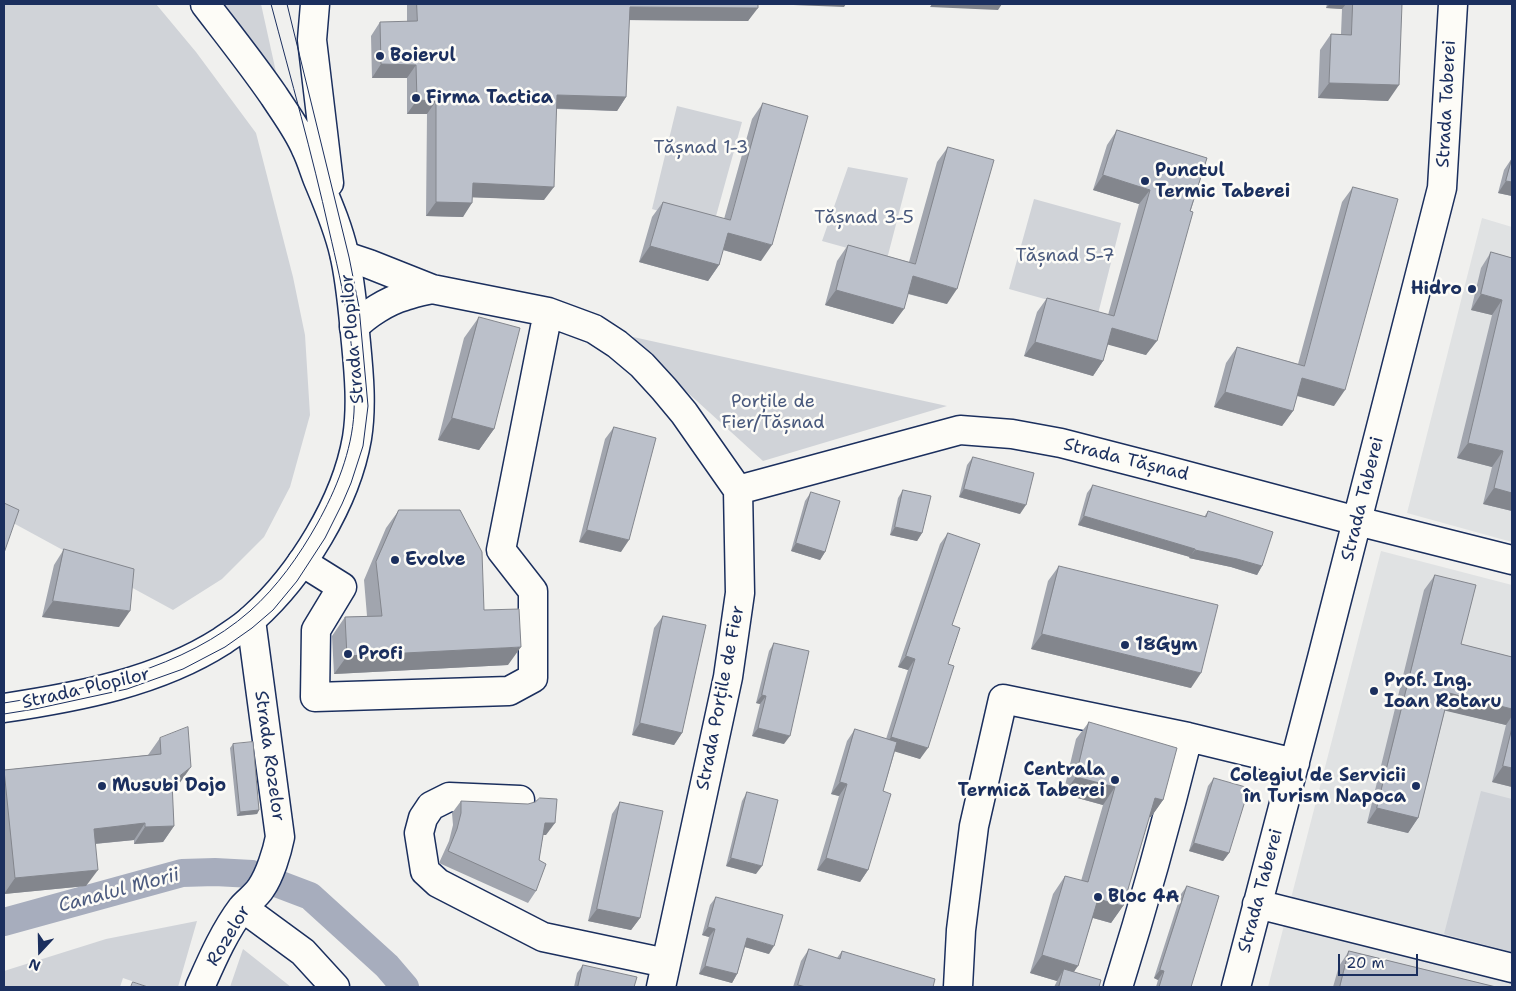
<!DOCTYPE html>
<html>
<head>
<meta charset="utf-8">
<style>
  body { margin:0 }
  #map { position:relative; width:1516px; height:991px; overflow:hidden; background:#f0f0ee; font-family:"Shantell Sans",sans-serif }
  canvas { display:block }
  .frame { position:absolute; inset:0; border:5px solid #1b2f5e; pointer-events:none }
  .north { position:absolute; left:15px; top:926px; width:50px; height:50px; -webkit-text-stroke:4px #fdfcf7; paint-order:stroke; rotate:201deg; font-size:14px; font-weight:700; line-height:20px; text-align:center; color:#1b2f5e }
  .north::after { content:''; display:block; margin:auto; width:18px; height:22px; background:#1b2f5e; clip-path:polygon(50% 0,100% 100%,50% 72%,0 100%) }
  .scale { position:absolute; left:1338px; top:954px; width:80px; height:22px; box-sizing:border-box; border:2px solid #1b2f5e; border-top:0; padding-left:6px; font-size:15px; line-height:18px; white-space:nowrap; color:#1b2f5e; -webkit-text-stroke:4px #fdfcf7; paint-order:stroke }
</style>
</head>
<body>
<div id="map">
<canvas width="1516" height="991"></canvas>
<div class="frame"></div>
<div class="north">N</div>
<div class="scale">20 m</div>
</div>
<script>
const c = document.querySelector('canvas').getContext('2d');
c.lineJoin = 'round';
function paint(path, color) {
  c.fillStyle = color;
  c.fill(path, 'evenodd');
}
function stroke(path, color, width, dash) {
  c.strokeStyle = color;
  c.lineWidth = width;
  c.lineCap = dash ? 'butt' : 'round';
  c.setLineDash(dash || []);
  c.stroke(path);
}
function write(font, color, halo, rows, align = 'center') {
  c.font = font + ' "Shantell Sans",sans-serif';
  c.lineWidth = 5;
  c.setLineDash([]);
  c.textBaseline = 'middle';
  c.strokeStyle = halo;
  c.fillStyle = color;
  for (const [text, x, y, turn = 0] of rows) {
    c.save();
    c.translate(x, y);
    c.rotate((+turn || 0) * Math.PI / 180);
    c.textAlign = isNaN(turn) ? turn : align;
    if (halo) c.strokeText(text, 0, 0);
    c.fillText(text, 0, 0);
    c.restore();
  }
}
paint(new Path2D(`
  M1482,218L1512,227V542L1407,513Z
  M1381,551L1512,585V987H1268Z`), '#e0e2e3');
paint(new Path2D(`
  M4,4H156L196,52L256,133L293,277L305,335L310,415L290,487L264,537L222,579L173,610L4,518Z
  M222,4H261L276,72Z
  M677,106L742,122L713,227L652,209Z
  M848,167L908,178L887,259L822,241Z
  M1034,199L1121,223L1098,314L1009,289Z
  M624,335L947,406L763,461Z
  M1481,791L1512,799V952L1444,934Z
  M197,921L178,987H149L123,978L120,987H4V971L106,939Z
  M243,949L291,987H230Z`), '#d0d3d8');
stroke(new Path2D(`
  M4,922L182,873L215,872L252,874L310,896L387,966L405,987`), '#a7adbd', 28);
const minor = new Path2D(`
  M345,256L369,264L432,289L548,312L594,329L617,344L642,365L664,389L684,413L738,490L740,593L728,677L661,987
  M354,327C367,314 387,301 405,296C413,293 423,291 432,289
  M738,490L960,430L1012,434L1061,443L1158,468L1357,521L1512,560
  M302,562L342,587L316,630L315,697L509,691L533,678V591L501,550L548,312
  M520,800L449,797L431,806L423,818L419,833L425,871L438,883L543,937L666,963
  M1257,904L1512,968
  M243,908L303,952L335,987
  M200,987C212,960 224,932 242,908C248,901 256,896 261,888C270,875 277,852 280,837L251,620
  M958,987L961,930L974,826L1003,699L1188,737L1295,763
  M1118,987C1144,904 1167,821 1188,737
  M1236,987L1322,658L1442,188L1453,4`);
const major = new Path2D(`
  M315,4L312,40L329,183
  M4,708C78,697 158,682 222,641C232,634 244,627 253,618C301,575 346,502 357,438C362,407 359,374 356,343C353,313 351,282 344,253C338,227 328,204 318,180C314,170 311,159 306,149C298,130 285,113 274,96C252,64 228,34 205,4`);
stroke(minor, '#1b2f5e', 31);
stroke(major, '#1b2f5e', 31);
stroke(minor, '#fdfcf7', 28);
stroke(major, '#fdfcf7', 28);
stroke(new Path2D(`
  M4,703C86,690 186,668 250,611C277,587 299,556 317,524C336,490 352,451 354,412C357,351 343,290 329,230C312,154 291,79 271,4
  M4,714L35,709L127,689L183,669L225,647L252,628L273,610L297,581L325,538L342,504L351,483L363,446L368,406L359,307L349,257L287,4`), '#1b2f5e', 1);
paint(new Path2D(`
  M407,4H758L748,21L629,20L626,97L617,111L557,109L544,200L472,197L463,217L426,216L427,114H407V78H372L371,36L380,22H407Z
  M1327,4H1402L1388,101L1318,98L1320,50L1331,34H1341L1342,9L1326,8Z
  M763,103L761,261L723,250L719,265L708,281L639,262L652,217L663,202L724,219L752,119Z
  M1117,130L1207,158L1146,355L1108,344L1103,361L1093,376L1024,356L1037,312L1047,298L1108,315L1139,204L1093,190L1107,145Z
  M948,147L947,304L908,294L893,324L825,305L837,261L848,245L909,262L937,162Z
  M1512,158V196L1498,193L1504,170Z
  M1353,187L1334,406L1297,396L1293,411L1282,426L1214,407L1226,363L1237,347L1298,364L1342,202Z
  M1491,252L1512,258V511L1483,504L1492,467L1457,458L1492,315L1471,310L1481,268Z
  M479,317L494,429L479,450L438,440L464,338Z
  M614,427L621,552L579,542L605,439Z
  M973,457L1020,514L959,497L967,465Z
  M1093,485L1204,517L1208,511L1262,566L1257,575L1231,567L1189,558L1190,557L1078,525L1087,493Z
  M903,490L922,533L917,541L890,535L898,498Z
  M811,492L825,552L820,560L791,551L805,501Z
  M399,510L484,610L508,665L334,674L332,636L345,617L367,616L364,580L386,528Z
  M948,533L952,625L948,664L920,759L895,751L883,791L868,870L860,882L817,870L839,796L831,794L847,741L855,729L886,739L908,670L898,667L940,544Z
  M64,549L119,627L42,617L54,565Z
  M1059,566L1191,688L1031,649L1048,581Z
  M1435,575L1461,644L1512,657V787L1492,782L1506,725L1445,710L1418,818L1408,833L1367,823L1424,590Z
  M663,616L682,733L674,745L632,735L654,628Z
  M774,643L784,744L752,736L760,704L756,703L769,651Z
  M1089,722L1163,800L1151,817H1149L1123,906L1111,923L1093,918L1074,972L1099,987H1054L1057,981L1030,973L1053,894L1065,876L1081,881L1103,805L1063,794L1076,739Z
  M160,738L179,784L172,789L174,826L163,842L134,844V840L95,844L86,886L4,894V770L148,755Z
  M233,744L259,810L257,814L237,816L230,748Z
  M1214,778L1229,853L1223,861L1189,851L1208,786Z
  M747,792L756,874L726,866L742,801Z
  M461,801L546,835H543L539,860L536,891L528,903L439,863L449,841L453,825L452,813Z
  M620,802L640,918L631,930L588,921L612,814Z
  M1187,886L1191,987H1156L1158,980L1154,978L1181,894Z
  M716,897L769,954L745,947L737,974L732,983L699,974L709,937L702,935L710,905Z
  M809,949L837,958L842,951L933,987H793L801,961Z
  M1349,951L1496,987H1333L1339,966Z
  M583,965L634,987H574L577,973Z`), '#a1a5ae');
paint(new Path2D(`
  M768,4H846L844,7Z
  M932,4H1002L998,10L930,7Z
  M1330,4H1346L1342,9L1326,8Z
  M630,7L758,8L748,21L621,20Z
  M381,64L416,65L407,78H372Z
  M1329,83L1399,85L1388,101L1318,98Z
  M557,95L626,97L617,111L548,108Z
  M417,100L436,101L427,114H407Z
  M1103,175L1150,190L1139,204L1093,190Z
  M1506,181L1512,182V196L1498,193Z
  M473,183L554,187L544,200L463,197Z
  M436,202L472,203L463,217L426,216Z
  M728,233L772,245L761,261L717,248Z
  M650,246L719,265L708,281L639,262Z
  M913,276L957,289L947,304L902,292Z
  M836,290L904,309L893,324L825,305Z
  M1481,294L1502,300L1492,315L1471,310Z
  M1112,328L1157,341L1146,355L1102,343Z
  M1035,342L1103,361L1093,376L1024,356Z
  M1302,378L1345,390L1334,406L1291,394Z
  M1225,392L1293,411L1282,426L1214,407Z
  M452,418L494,429L479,450L438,440Z
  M1468,443L1503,451L1492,467L1457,458Z
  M1494,488L1512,493V511L1483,504Z
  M964,489L1026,505L1020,514L959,497Z
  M1084,516L1195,549L1190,557L1078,525Z
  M895,527L922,533L917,541L890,535Z
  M587,530L629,540L621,552L579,542Z
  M796,543L825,552L820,560L791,551Z
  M1195,550L1237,559L1262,566L1257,575L1231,567L1189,558Z
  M53,601L130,611L119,627L42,617Z
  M1042,634L1201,673L1191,688L1031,649Z
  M521,647L508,665L334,674L347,656Z
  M906,656L915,659L908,670L898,667Z
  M1449,693L1512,709V716L1506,725L1438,709Z
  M762,695L766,696L760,704L756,703Z
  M640,723L682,733L674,745L632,735Z
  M758,728L790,736L784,744L752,736Z
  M891,737L928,748L920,759L883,748Z
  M1503,766L1512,768V787L1492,782Z
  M191,767L179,784L161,799L172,782Z
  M1076,777L1115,787L1103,805L1063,794Z
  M840,782L847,784L839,796L831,794Z
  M1155,798L1163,800L1151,817L1143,815Z
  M1377,808L1418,818L1408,833L1367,823Z
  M259,810L257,814L237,816L240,812Z
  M145,823L134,840L82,845L94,829Z
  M545,823H555L546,835H537Z
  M174,826L163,842L134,844L145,827Z
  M1194,843L1229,853L1223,861L1189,851Z
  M731,858L762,866L756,874L726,866Z
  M826,858L868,870L860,882L817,870Z
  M98,870L86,886L4,894L15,878Z
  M1098,899L1123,906L1111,923L1086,916Z
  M597,909L640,918L631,930L588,921Z
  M708,927L715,929L709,937L702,935Z
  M747,938L774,946L769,954L741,946Z
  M1042,955L1078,966L1066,983L1064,969L1057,981L1030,973Z
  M705,966L737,974L732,983L699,974Z
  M1160,970L1164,971L1158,980L1154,978Z`), '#83868d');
const building = new Path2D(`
  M417,4H758V8L630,7L626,97L557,95L554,187L473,183L472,203L436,202V101L417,100L416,65L381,64L380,22L417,21Z
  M1353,4H1402L1399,85L1329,83L1331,34L1351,35Z
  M763,103L808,116L772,245L728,233L719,265L650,246L663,202L730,220Z
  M1117,130L1207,158L1190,211L1193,212L1157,341L1112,328L1103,361L1035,342L1047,298L1114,316L1150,190L1103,175Z
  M948,147L994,160L957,289L913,276L904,309L836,290L848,245L915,264Z
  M1512,158V182L1506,181Z
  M1353,187L1398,199L1345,390L1302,378L1293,411L1225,392L1237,347L1304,366Z
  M1491,252L1512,258V493L1494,488L1503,451L1468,443L1502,300L1481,294Z
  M479,317L520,328L494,429L452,418Z
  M614,427L656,438L629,540L587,530Z
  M973,457L1034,473L1026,505L964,489Z
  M1093,485L1206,517L1208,511L1273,532L1262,566L1237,559L1195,550V549L1084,516Z
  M903,490L931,496L922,533L895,527Z
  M811,492L840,501L825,552L796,543Z
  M4,503L19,510L4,553Z
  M399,510H460L482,552L484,610L519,609L521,647L347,656L345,617L382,616L376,562Z
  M948,533L980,544L952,625L960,628L948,664L954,666L928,748L891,737L915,659L906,656Z
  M64,549L134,569L130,611L53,601Z
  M1059,566L1218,605L1201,673L1042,634Z
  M1435,575L1476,585L1461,644L1512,657V709L1449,693L1418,818L1377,808Z
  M663,616L706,625L682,733L640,723Z
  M774,643L809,651L790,736L758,728L766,696L762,695Z
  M1089,722L1177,748L1163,800L1155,798L1123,906L1098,899L1078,966L1042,955L1065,876L1088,882L1115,787L1076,777Z
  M188,727L191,767L172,782L174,826L145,827V823L94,829L98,870L15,878L4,770L161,754L160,738Z
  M1512,728V768L1503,766Z
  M855,729L897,742L883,791L891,794L868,870L826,858L847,784L840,782Z
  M253,742L259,810L240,812L233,744Z
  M1214,778L1249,788L1229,853L1194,843Z
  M747,792L778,800L762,866L731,858Z
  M540,798L557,799L555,823H545L539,860L546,864L536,891L448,851L457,829L461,813V801L528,804L535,802Z
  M620,802L663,811L640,918L597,909Z
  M1187,886L1219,896L1191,987H1159L1164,971L1160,970Z
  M716,897L783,915L774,946L747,938L737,974L705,966L715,929L708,927Z
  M809,949L840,959L842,951L935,979L933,987H806L798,985Z
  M1349,951L1496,987H1340Z
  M583,965L637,977L634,987H578Z
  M1064,969L1101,980L1099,987H1059Z
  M133,982L148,987H131Z`);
paint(building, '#bbc0ca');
stroke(building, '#83868d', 1);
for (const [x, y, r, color] of [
  [380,56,5,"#1b2f5e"],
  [416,98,5,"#1b2f5e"],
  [1145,181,5,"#1b2f5e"],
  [1472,289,5,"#1b2f5e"],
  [395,560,5,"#1b2f5e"],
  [1125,645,5,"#1b2f5e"],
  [348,654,5,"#1b2f5e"],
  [1374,691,5,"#1b2f5e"],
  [1115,780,5,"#1b2f5e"],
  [102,786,5,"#1b2f5e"],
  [1416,786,5,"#1b2f5e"],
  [1098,897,5,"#1b2f5e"]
]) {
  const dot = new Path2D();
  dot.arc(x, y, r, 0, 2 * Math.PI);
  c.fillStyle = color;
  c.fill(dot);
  stroke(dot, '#fdfcf7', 2);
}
write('bold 18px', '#1b2f5e', '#fdfcf7', [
  ["Boierul",390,56],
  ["Firma Tactica",426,98],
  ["Punctul",1155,171],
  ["Termic Taberei",1155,192],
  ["Hidro",1462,289,"right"],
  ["Evolve",405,560],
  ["18Gym",1135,645],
  ["Profi",358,654],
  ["Prof. Ing.",1384,681],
  ["Ioan Rotaru",1384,702],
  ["Centrala",1105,770,"right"],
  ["Termică Taberei",1105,791,"right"],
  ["Colegiul de Servicii",1406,776,"right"],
  ["în Turism Napoca",1406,797,"right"],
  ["Musubi Dojo",112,786],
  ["Bloc 4A",1108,897]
], 'left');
write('18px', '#1b2f5e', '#fdfcf7', [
  ["Strada Taberei",1447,104,-87],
  ["Strada Plopilor",353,339,-95],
  ["Strada Tășnad",1126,460,14],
  ["Strada Taberei",1363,499,-76],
  ["Strada Plopilor",86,689,-13],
  ["Strada Porțile de Fier",721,698,-79],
  ["Strada Rozelor",269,756,82],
  ["Strada Taberei",1261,891,-75],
  ["Rozelor",229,936,-59]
]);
write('18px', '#48587c', '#fdfcf7', [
  ["Tășnad 1-3",701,148],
  ["Tășnad 3-5",864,218],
  ["Tășnad 5-7",1065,256],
  ["Porțile de",773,402],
  ["Fier/Tășnad",773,423]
]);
write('italic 19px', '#4c5b7f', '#fdfcf7', [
  ["Canalul Morii",119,891,-15]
]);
</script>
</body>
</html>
